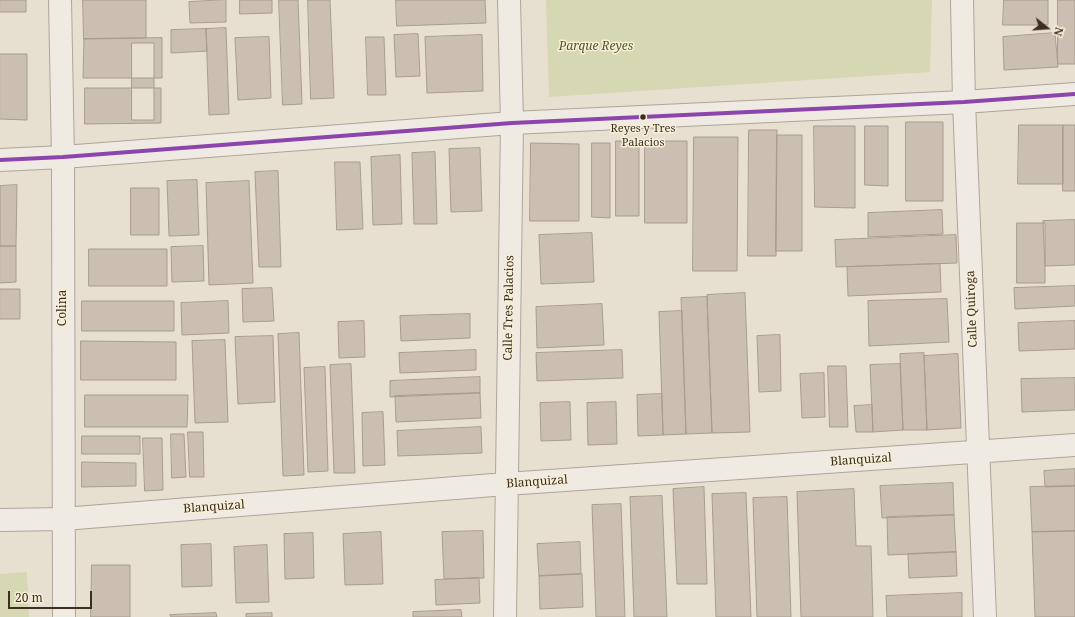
<!DOCTYPE html>
<html>
<head>
<meta charset="utf-8">
<style>
  body { margin:0 }
  #map { position:relative; width:1075px; height:617px; overflow:hidden; background:#e7e0d1; font-family:"Noto Serif",serif }
  canvas { display:block }
  .north { position:absolute; left:1027px; top:8px; width:40px; height:40px; -webkit-text-stroke:3px #f7eed8; paint-order:stroke; rotate:107deg; font-size:11px; font-weight:700; line-height:16px; text-align:center; color:#3d2e20 }
  .north::after { content:''; display:block; margin:auto; width:14px; height:18px; background:#3d2e20; clip-path:polygon(50% 0,100% 100%,50% 72%,0 100%) }
  .scale { position:absolute; left:8px; top:591px; width:84px; height:18px; box-sizing:border-box; border:2px solid #3d2e20; border-top:0; padding-left:5px; font-size:12px; line-height:14px; white-space:nowrap; color:#3d2e20; -webkit-text-stroke:3px #f7eed8; paint-order:stroke }
</style>
</head>
<body>
<div id="map">
<canvas width="1075" height="617"></canvas>
<div class="north">N</div>
<div class="scale">20 m</div>
</div>
<script>
const c = document.querySelector('canvas').getContext('2d');
c.lineJoin = 'round';
function paint(path, color) {
  c.fillStyle = color;
  c.fill(path, 'evenodd');
}
function stroke(path, color, width, dash) {
  c.strokeStyle = color;
  c.lineWidth = width;
  c.lineCap = dash ? 'butt' : 'round';
  c.setLineDash(dash || []);
  c.stroke(path);
}
function write(font, color, halo, rows, align = 'center') {
  c.font = font + ' "Noto Serif",serif';
  c.lineWidth = 3;
  c.setLineDash([]);
  c.textBaseline = 'middle';
  c.strokeStyle = halo;
  c.fillStyle = color;
  for (const [text, x, y, turn = 0] of rows) {
    c.save();
    c.translate(x, y);
    c.rotate((+turn || 0) * Math.PI / 180);
    c.textAlign = isNaN(turn) ? turn : align;
    if (halo) c.strokeText(text, 0, 0);
    c.fillText(text, 0, 0);
    c.restore();
  }
}
paint(new Path2D(`
  M546,0H932L930,72L549,97Z
  M27,572L29,617H0V574Z`), '#d6d7b3');
const building = new Path2D(`
  M0,0H26V12H0Z
  M83,0H146V38L84,39Z
  M226,0V22L190,23L189,2Z
  M240,0H272V13L240,14Z
  M279,0H298L302,104L283,105Z
  M308,0H330L334,98L311,99Z
  M396,0H485L486,23L397,26Z
  M1004,0H1048V25H1003Z
  M1058,0H1075V64H1058Z
  M226,28L229,114L209,115L206,29Z
  M206,29L207,51L171,53V30Z
  M1055,33L1058,67L1004,70L1003,37Z
  M418,34L420,76L396,77L394,35Z
  M482,35L483,91L427,93L425,37Z
  M269,37L271,98L238,100L235,38Z
  M366,37H384L386,95H368Z
  M162,38V78H83L84,39Z
  M132,43H154V120H132Z
  M0,54H27V120L0,119Z
  M85,88H161V123L85,124Z
  M906,122H943V201H906Z
  M1019,125H1063V184H1018Z
  M1063,125H1075V191H1063Z
  M814,126H855V208L815,207Z
  M865,126H888V186L865,185Z
  M749,130H777L776,256H748Z
  M777,135H802V251H776Z
  M694,137H738L737,271H693Z
  M616,141H639V216H616Z
  M645,141H687V223H645Z
  M531,143L579,144V221H530Z
  M592,143H610V218L592,217Z
  M480,148L482,211L451,212L449,149Z
  M435,152L437,224H414L412,153Z
  M400,155L402,224L373,225L371,157Z
  M335,162H360L363,229L337,230Z
  M278,171L281,267H259L255,172Z
  M197,180L199,235L169,236L167,181Z
  M249,181L253,283L209,285L206,183Z
  M17,185L16,246H0V186Z
  M131,188H159V235H131Z
  M942,210L943,234L868,237V213Z
  M1075,220V265L1045,266L1043,221Z
  M1017,223H1045V283H1017Z
  M592,233L594,282L541,284L539,235Z
  M956,235L957,263L836,267L835,240Z
  M0,246H16V282L0,283Z
  M203,246L204,281L172,282L171,247Z
  M89,249H167V286H89Z
  M940,264L941,292L848,296L847,267Z
  M1075,286V306L1015,309L1014,288Z
  M272,288L274,321L243,322L242,289Z
  M0,289H20V319H0Z
  M745,293L750,432L712,433L707,295Z
  M707,297L712,433L686,434L681,298Z
  M947,299L949,342L869,346L868,301Z
  M82,301H174V331H82Z
  M228,301L229,333L182,335L181,303Z
  M602,304L604,345L537,348L536,307Z
  M682,311L686,434L663,435L659,312Z
  M470,314V338L401,341L400,316Z
  M364,321L365,357L339,358L338,322Z
  M1075,321V349L1019,351L1018,323Z
  M299,333L304,475L283,476L278,334Z
  M780,335L781,391L759,392L757,336Z
  M273,336L275,402L238,404L235,337Z
  M225,340L228,422L195,423L192,341Z
  M81,341L176,342V380H81Z
  M476,350V370L400,373L399,353Z
  M622,350L623,378L537,381L536,353Z
  M924,353L927,430H903L900,354Z
  M958,354L961,428L927,430L924,356Z
  M351,364L355,473H334L330,365Z
  M900,364L903,430L873,432L870,365Z
  M828,366H846L848,427H830Z
  M325,367L328,471L308,472L304,368Z
  M824,373L825,417L802,418L800,374Z
  M480,377V393L390,397V381Z
  M1075,378V410L1022,412L1021,379Z
  M480,393L481,418L396,422L395,396Z
  M662,394L663,435L638,436L637,395Z
  M85,395H188L187,427H85Z
  M570,402L571,440L541,441L540,403Z
  M616,402L617,444L588,445L587,403Z
  M872,405L873,432H856L854,406Z
  M383,412L385,465L363,466L362,413Z
  M481,427L482,453L398,456L397,431Z
  M188,432H203L204,477H190Z
  M171,434H184L186,477L172,478Z
  M82,436H140V454H82Z
  M143,438H162L163,490L145,491Z
  M82,462L136,463V486L82,487Z
  M1075,469V486L1045,487L1044,471Z
  M953,483L954,515L882,518L880,486Z
  M1075,486V531L1032,532L1030,487Z
  M704,487L707,584H677L673,489Z
  M854,489L856,546H871L873,617H801L797,492Z
  M746,493L751,617H716L712,494Z
  M662,496L667,617H634L630,497Z
  M787,497L791,617H757L753,498Z
  M621,504L625,617H596L592,505Z
  M954,515L956,552L888,555L887,517Z
  M483,531L484,578L444,579L442,532Z
  M1075,531V617H1035L1032,532Z
  M381,532L383,584L345,585L343,534Z
  M313,533L314,578L285,579L284,534Z
  M580,542L581,574L539,576L537,544Z
  M211,544L212,586L182,587L181,545Z
  M267,545L269,602L236,603L234,547Z
  M956,552L957,576L909,578L908,554Z
  M92,565H130V617H91Z
  M582,574L583,607L540,609L539,576Z
  M479,578L480,603L436,605L435,580Z
  M962,593V617H887L886,596Z
  M461,610L462,617H413V612Z
  M216,613L217,617H171L170,615Z
  M272,613V617H246V614Z`);
paint(building, '#cbbfb2');
stroke(building, '#a89c90', 1);
const minor = new Path2D(`
  M60,0L63,157L64,617
  M962,0L964,102L985,617
  M0,520L63,519L506,484L1075,445
  M505,617L512,123L509,0`);
const tertiary = new Path2D(`
  M0,160L63,157L512,123L964,102L1075,94`);
stroke(minor, '#ada599', 24);
stroke(tertiary, '#ada599', 24);
stroke(minor, '#efebe3', 22);
stroke(tertiary, '#efebe3', 22);
stroke(new Path2D(`
  M0,160L63,157L512,123L964,102L1075,94`), '#8e44ad', 4);
for (const [x, y, r, color] of [
  [643,117,3.5,"#3d2e20"]
]) {
  const dot = new Path2D();
  dot.arc(x, y, r, 0, 2 * Math.PI);
  c.fillStyle = color;
  c.fill(dot);
  stroke(dot, '#f7eed8', 1.5);
}
write('11px', '#3d2e20', '#f7eed8', [
  ["Reyes y Tres",643,129],
  ["Palacios",643,143]
]);
write('italic 12px', '#4d5a26', '#f7eed8', [
  ["Parque Reyes",596,47]
]);
write('12px', '#3d2e20', '#f7eed8', [
  ["Colina",63,308,-90],
  ["Calle Tres Palacios",509,308,-89],
  ["Calle Quiroga",972,309,-92],
  ["Blanquizal",861,460,-4],
  ["Blanquizal",537,482,-4],
  ["Blanquizal",214,507,-4]
]);
</script>
</body>
</html>
